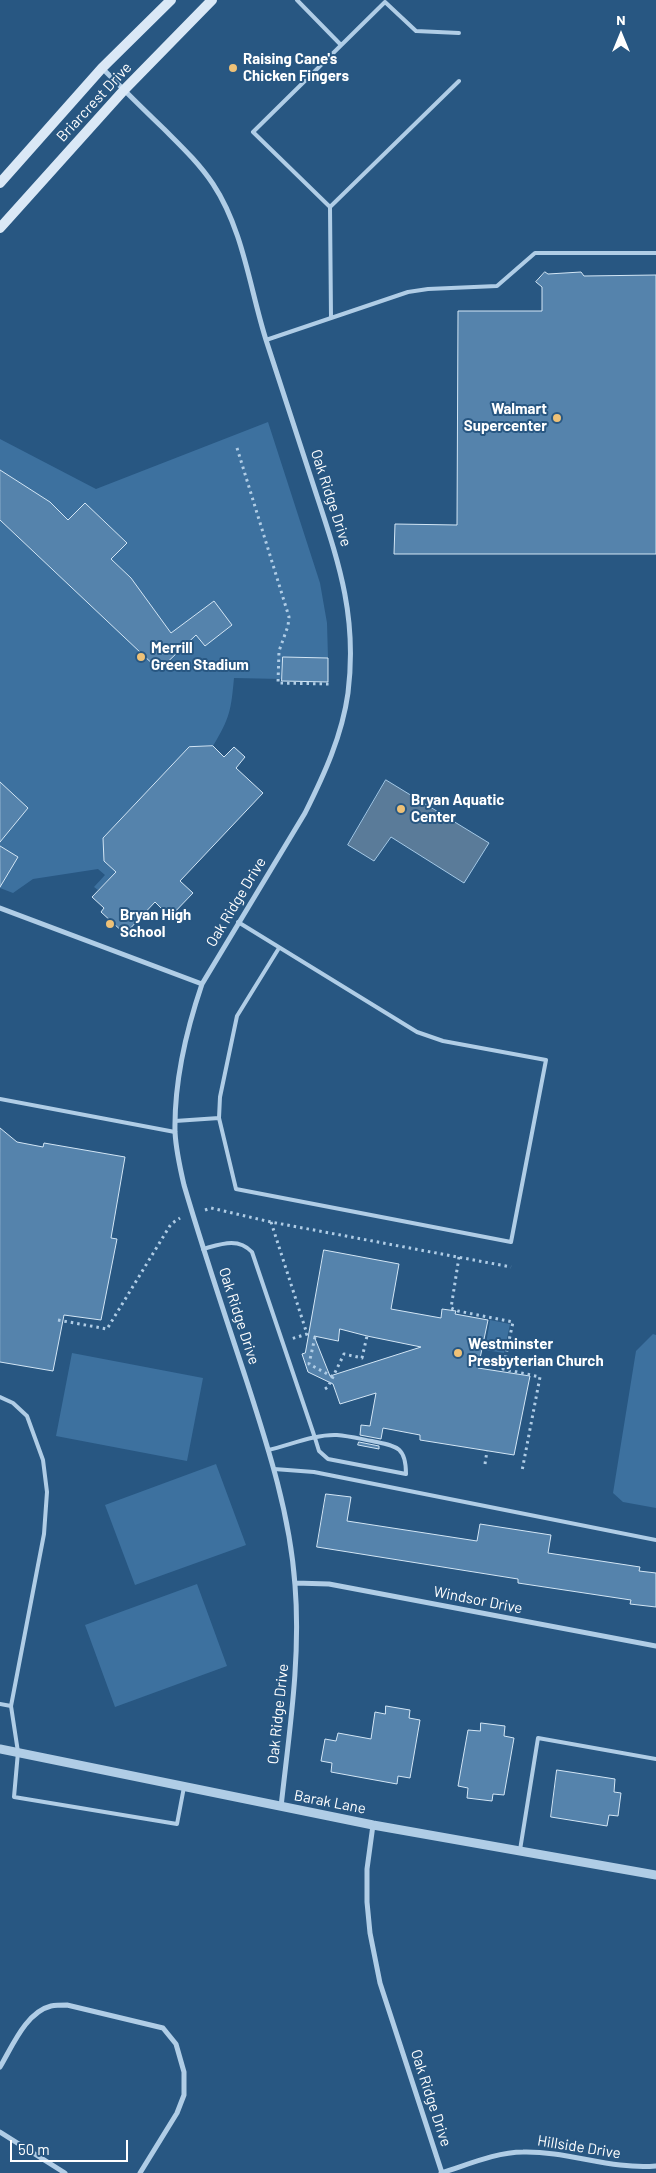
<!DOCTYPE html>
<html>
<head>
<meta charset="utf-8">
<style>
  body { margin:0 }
  #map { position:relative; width:656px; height:2173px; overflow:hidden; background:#285782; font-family:Barlow,sans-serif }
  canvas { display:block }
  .north { position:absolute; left:596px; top:10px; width:50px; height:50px; -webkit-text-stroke:4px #285782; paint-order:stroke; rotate:0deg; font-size:14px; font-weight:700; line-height:20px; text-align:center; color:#fff }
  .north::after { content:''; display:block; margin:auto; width:18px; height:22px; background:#fff; clip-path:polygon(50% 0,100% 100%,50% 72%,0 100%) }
  .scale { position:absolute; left:10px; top:2140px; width:118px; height:22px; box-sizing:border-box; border:2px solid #fff; border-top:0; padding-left:6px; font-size:15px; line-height:18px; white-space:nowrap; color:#fff; -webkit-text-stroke:4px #285782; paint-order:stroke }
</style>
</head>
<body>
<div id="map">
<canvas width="656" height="2173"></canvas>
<div class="north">N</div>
<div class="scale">50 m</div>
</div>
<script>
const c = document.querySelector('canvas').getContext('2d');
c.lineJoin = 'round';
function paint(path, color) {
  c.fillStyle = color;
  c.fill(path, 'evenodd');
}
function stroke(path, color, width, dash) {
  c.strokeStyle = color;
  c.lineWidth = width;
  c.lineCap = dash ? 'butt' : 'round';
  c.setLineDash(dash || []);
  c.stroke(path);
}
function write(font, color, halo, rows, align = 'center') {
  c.font = font + ' Barlow,sans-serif';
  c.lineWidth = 4;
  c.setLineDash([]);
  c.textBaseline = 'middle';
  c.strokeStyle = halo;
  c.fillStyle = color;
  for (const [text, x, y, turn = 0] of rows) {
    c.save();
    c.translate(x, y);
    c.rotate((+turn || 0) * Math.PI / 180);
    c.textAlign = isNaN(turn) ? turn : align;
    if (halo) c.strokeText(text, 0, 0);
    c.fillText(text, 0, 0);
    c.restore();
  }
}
paint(new Path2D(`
  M268,422L320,583L327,623L328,658L283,657L282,679L234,678C231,710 230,718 213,746L189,747L103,838L104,861L116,872L98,890L94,887L105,875L98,869L33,879L13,893L0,888V439L96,489Z
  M490,1320L510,1324L504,1353L485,1350Z
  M653,1334L656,1335V1508L623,1502L613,1493L636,1351Z
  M72,1353L203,1378L187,1461L56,1436Z
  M216,1464L246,1545L135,1585L105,1505Z
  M197,1584L227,1666L115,1707L85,1625Z`), '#3d719f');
const water = new Path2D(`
  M386,780L489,843L464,883L391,837L374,861L348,845Z`);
paint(water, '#5a7b99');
stroke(water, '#a5c9e6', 1);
const building = new Path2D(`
  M545,272L548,274L581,272L584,276L656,275V554H394L395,524L457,525L458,311H542V287L536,282Z
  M0,470L50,502L68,520L85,503L127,543L111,559L131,578L171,633L214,601L232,625L205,646L196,635L159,670L0,520Z
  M283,657L328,658V682L282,681Z
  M213,746L224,757L234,747L245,757L236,768L263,793L180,881L193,893L170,917L155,902L125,934L101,912L104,908L92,897L116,872L104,861L103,838L189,747Z
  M0,782L28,808L0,842Z
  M0,846L18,857L0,887Z
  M0,1128L17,1142L43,1147L44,1143L125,1157L111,1238L117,1239L101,1320L64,1315L53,1371L0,1362Z
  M324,1250L399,1264L391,1309L441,1318L442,1309L456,1311L455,1314L488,1320L478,1368L530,1376L514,1455L420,1440V1435L383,1428L381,1439L360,1435L361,1425L370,1426L376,1393L340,1404L333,1384L308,1372L302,1354L305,1353ZM340,1329L367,1336L421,1347L330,1376L314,1336L338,1341Z
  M359,1442L379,1446V1449L358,1445Z
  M326,1494L351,1497L347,1521L477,1541L480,1524L551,1535L548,1553L640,1567L639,1571L656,1573V1607L630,1604L631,1600L518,1583V1579L317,1547Z
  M386,1706L410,1710L409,1718L420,1720L410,1778L398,1776L397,1784L331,1772L332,1763L321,1761L325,1739L336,1741L338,1733L371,1739L375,1712L385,1714Z
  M481,1723L505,1726L504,1736L514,1738L504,1795L493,1794L492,1801L467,1798L468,1788L458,1786L468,1730L480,1731Z
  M557,1770L615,1779L614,1792L621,1793L618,1816L609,1815L607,1826L551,1817Z`);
paint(building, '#5583ac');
stroke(building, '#d3e6f5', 1);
stroke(new Path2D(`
  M237,448L289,617L288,626L279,651L278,683L332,684
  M205,1210L211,1208L271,1222L511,1267
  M271,1222L307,1334L291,1339
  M459,1257L451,1308L458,1311L513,1322L503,1369L540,1377L522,1471
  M58,1320L107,1329L171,1224L180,1218
  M315,1337L309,1364L333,1377
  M325,1389L328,1387L344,1354L362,1358L367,1336
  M485,1464L487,1451`), '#b0cde6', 3, [2.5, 4]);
stroke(new Path2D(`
  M297,0L341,45
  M330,207L459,81
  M331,318L330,207L253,132L385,2L416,31L459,33
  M266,340L408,292L428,289L497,286L535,253H656
  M238,922L417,1032L443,1041L546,1060L511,1242L236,1189L219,1118L220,1097L237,1016L279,948
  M0,1099L175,1132
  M175,1121L219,1118
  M203,1249C221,1244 238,1237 252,1252L315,1438L319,1451L328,1459L406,1474C406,1446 396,1446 372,1441C361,1439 349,1436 337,1435C315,1434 290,1445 268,1450
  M0,1397L13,1403L27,1416L43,1460L47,1492L44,1534L11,1706L18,1752L14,1797L177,1824L184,1787
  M274,1469L314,1472L656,1540
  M0,1704L11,1706
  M520,1850L538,1738L656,1759`), '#b0cde6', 4);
stroke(new Path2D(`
  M102,68C123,89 143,109 164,129C181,146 199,163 213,184C244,231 250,291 267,343C282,390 298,437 313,484C337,558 358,613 348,693C342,736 324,775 305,813L202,984C186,1031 174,1082 175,1132C176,1150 180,1168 184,1185C203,1250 225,1315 246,1379C268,1447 290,1514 295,1585C301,1659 289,1733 281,1807
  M0,908L202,984
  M295,1583L329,1584L656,1646
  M373,1825L367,1869V1902L370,1933L380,1983L442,2173
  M0,2067C12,2047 26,2012 51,2006C56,2005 62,2005 67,2005L163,2028L176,2044L184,2072V2095L177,2113L140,2173
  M0,2132L65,2173
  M441,2173C467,2165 496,2152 523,2152C568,2151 611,2170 656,2166`), '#b0cde6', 5);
stroke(new Path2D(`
  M0,1749L373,1825L656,1875`), '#b0cde6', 9);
stroke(new Path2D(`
  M0,183L102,68L171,0
  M0,228L124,90L212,0`), '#dae8f6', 10);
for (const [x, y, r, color] of [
  [233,68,5,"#eec177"],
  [557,418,5,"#eec177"],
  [141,657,5,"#eec177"],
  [401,809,5,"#eec177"],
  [110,924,5,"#eec177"],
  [458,1353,5,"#eec177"]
]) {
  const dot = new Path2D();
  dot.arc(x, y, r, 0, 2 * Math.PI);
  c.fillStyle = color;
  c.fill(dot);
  stroke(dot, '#285782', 2);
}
write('bold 15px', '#fff', '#285782', [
  ["Raising Cane's",243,59],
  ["Chicken Fingers",243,76],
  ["Walmart",547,409,"right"],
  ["Supercenter",547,426,"right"],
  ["Merrill",151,648],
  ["Green Stadium",151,665],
  ["Bryan Aquatic",411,800],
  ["Center",411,817],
  ["Bryan High",120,915],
  ["School",120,932],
  ["Westminster",468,1344],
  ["Presbyterian Church",468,1361]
], 'left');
write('15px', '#fff', '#285782', [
  ["Briarcrest Drive",94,102,-47],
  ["Oak Ridge Drive",331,498,72],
  ["Oak Ridge Drive",236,902,-59],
  ["Oak Ridge Drive",239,1316,72],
  ["Windsor Drive",478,1600,11],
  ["Oak Ridge Drive",278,1714,-84],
  ["Barak Lane",330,1802,11],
  ["Oak Ridge Drive",431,2098,72],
  ["Hillside Drive",579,2147,9]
]);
</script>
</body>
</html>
